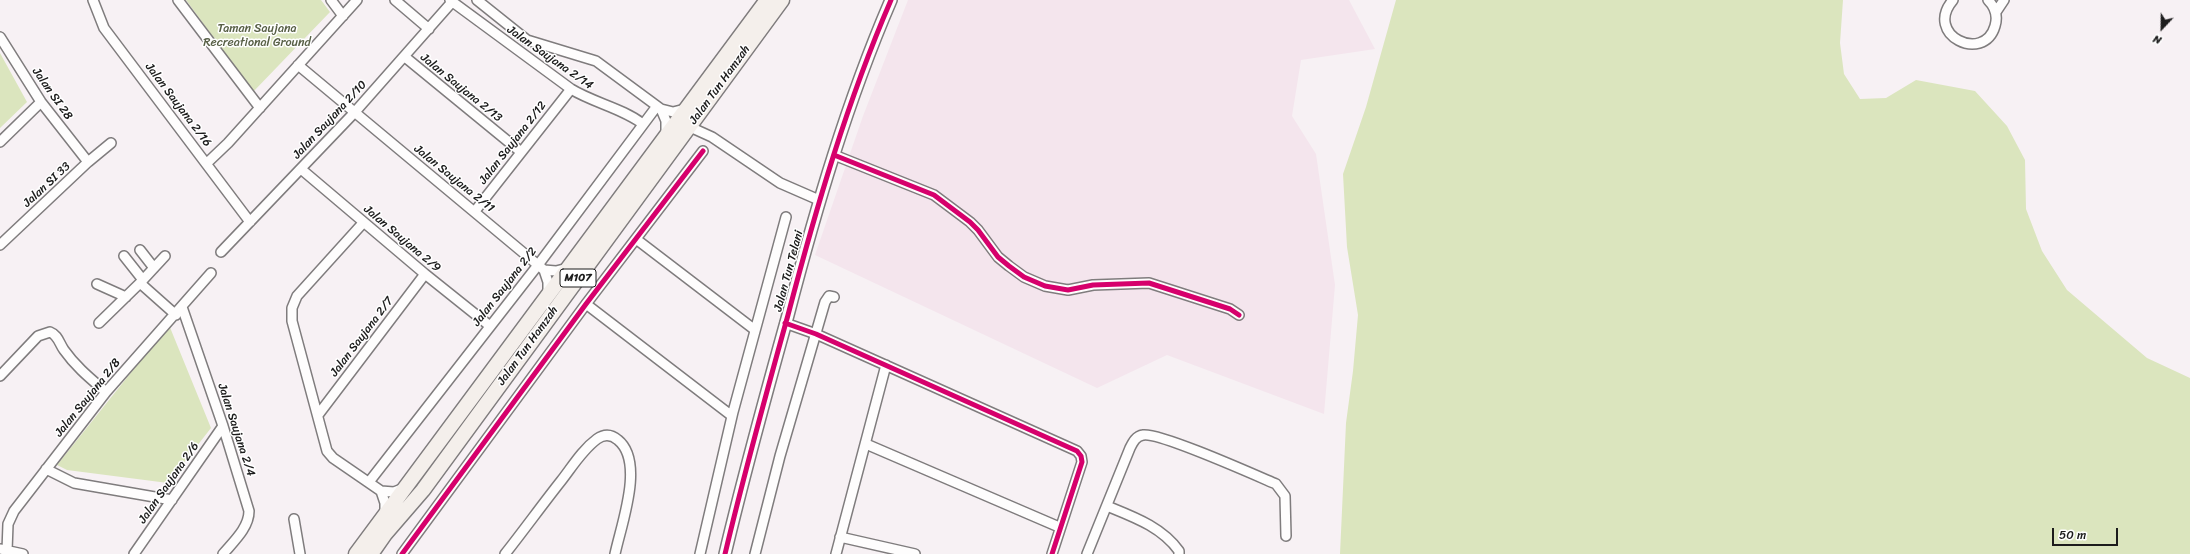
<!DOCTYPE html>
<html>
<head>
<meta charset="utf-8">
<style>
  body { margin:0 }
  #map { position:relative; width:2190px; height:554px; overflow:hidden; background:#f7f1f4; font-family:Sriracha,sans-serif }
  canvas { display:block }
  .north { position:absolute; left:2142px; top:8px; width:40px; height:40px; -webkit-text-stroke:3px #fff; paint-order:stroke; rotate:202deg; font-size:11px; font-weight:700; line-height:16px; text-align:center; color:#1c1c1c }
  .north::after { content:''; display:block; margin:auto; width:14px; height:18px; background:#1c1c1c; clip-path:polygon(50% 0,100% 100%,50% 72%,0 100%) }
  .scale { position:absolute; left:2052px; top:528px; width:66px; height:18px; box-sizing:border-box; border:2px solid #1c1c1c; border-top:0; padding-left:5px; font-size:12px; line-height:14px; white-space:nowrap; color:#1c1c1c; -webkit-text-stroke:3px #fff; paint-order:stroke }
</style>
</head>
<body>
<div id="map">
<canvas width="2190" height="554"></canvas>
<div class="north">N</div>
<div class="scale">50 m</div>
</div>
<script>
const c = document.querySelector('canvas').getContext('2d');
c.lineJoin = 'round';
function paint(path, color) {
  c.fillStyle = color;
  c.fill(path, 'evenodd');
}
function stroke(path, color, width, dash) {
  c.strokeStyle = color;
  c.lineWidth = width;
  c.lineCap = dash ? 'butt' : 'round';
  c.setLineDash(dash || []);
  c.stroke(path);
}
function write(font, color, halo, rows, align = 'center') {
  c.font = font + ' Sriracha,sans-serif';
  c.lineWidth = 3;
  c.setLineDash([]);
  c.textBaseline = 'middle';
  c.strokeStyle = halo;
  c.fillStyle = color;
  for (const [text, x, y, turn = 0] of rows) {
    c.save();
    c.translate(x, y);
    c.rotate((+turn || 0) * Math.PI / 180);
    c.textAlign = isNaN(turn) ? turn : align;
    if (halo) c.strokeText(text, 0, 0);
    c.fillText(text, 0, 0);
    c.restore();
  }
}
paint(new Path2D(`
  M908,0H1349L1375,49L1301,60L1292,116L1316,154L1335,285L1324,414L1167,355L1097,388L815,255L863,116Z`), '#f4e5ed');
paint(new Path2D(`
  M186,0H321L330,12L253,92Z
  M1396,0H1843L1840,43L1844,74L1860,99L1886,98L1916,80L1975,91L2007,126L2025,160L2026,209L2042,251L2067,290L2147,358L2190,378V554H1340L1346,423L1353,371L1358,315L1347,247L1343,174L1366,107Z
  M0,53L27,102L0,128Z
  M169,325L211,428L168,483L67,470L57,465Z`), '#dbe5be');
const minor = new Path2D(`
  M93,0L104,28L250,222
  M178,0L260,108
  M331,0L343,16
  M395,0L429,29
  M450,0L571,89C594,103 622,108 643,124
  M477,0L527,40L596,61L661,109L673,112L685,109
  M1953,0C1923,35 1984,64 1995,26C1998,16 1995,7 1988,0
  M1996,12L2004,0
  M0,37L41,102L88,162
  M405,57L521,152
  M298,65L544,270L548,282V295
  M661,109L666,121V135
  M690,127L712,137L780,183L819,200
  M0,142L41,102
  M834,155L934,195L970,222L978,230L998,257L1009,266L1024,277L1045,286L1068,290L1093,285L1149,283L1230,309L1239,315
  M207,163L228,143L357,0
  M301,169L425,274L490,326
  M475,211L571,89
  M363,223L297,296L292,308V321L327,451L333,458L381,491L394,492L404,488
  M636,239L755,330
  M0,245L88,162L111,143
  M140,250L154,268
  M221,252L354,113L452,2
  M124,256L143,280
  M544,270L556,271L568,268
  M140,283L165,256
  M97,284L126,297
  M586,304L732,416
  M182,307L223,426L249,511C249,528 233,542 223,554
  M99,323L140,283L176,315
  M785,323L816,334L1077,451L1081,456L1082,462L1052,554
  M0,376L38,336L50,332C58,335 59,343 64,350C76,367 91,379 106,392
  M318,415L425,274
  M866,444L1059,527
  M46,469L74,483L172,500
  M369,482L538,265L657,106
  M381,491L385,503V514
  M1107,506C1134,517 1162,527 1179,551V554
  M294,519L300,554
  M840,537L915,554
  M0,549L23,554
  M7,551L8,524L14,511L106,392L211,273
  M134,554L223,426
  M402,554L586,304L703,151
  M505,554C524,530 542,505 561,481C572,467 582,450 597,439C604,434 611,434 618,440C645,462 621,525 615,554
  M700,554L733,412L786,217
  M755,554L780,456L825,302L829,296L834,297
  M836,554L886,365
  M1087,554L1130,448C1133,442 1136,436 1143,435C1159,432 1255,475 1276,484L1285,496L1286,536`);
const tertiary = new Path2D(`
  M725,554C744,474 766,394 788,315C816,208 847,102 891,0`);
const primary = new Path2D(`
  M356,554L767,0
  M371,554L385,534L423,490L782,0`);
stroke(minor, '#7f7c7d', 12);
stroke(tertiary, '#7f7c7d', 14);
stroke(primary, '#7f7c7d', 17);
stroke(minor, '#fefdfd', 9);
stroke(tertiary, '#fefdfd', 11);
stroke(primary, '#f4efeb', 14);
stroke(new Path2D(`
  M834,155L934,195L970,222L978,230L998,257L1009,266L1024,277L1045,286L1068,290L1093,285L1149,283L1230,309L1239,315
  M785,323L816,334L1077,451L1081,456L1082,462L1052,554
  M402,554L586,304L703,151
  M725,554C744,474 766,394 788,315C816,208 847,102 891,0`), '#d6006c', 5);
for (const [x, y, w] of [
  [578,278,36]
]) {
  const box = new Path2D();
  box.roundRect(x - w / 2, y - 9, w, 18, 3);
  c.fillStyle = '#fff';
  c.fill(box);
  stroke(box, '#1c1c1c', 1);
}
write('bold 11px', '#1c1c1c', null, [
  ["M107",578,278]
]);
write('12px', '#575f45', '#fff', [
  ["Taman Saujana",257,29],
  ["Recreational Ground",257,43]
]);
write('12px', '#1c1c1c', '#fff', [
  ["Jalan Saujana 2/14",550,58,35],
  ["Jalan Tun Hamzah",720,85,-54],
  ["Jalan Saujana 2/13",461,88,39],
  ["Jalan SI 28",52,94,55],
  ["Jalan Saujana 2/16",178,105,53],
  ["Jalan Saujana 2/10",330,120,-47],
  ["Jalan Saujana 2/12",513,143,-52],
  ["Jalan Saujana 2/11",454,179,39],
  ["Jalan SI 33",47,185,-43],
  ["Jalan Saujana 2/9",402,239,40],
  ["Jalan Tun Telani",789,271,-75],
  ["Jalan Saujana 2/2",505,287,-52],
  ["Jalan Saujana 2/7",362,337,-53],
  ["Jalan Tun Hamzah",528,346,-54],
  ["Jalan Saujana 2/8",88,398,-51],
  ["Jalan Saujana 2/4",236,430,72],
  ["Jalan Saujana 2/6",169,483,-55]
]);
</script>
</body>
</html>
